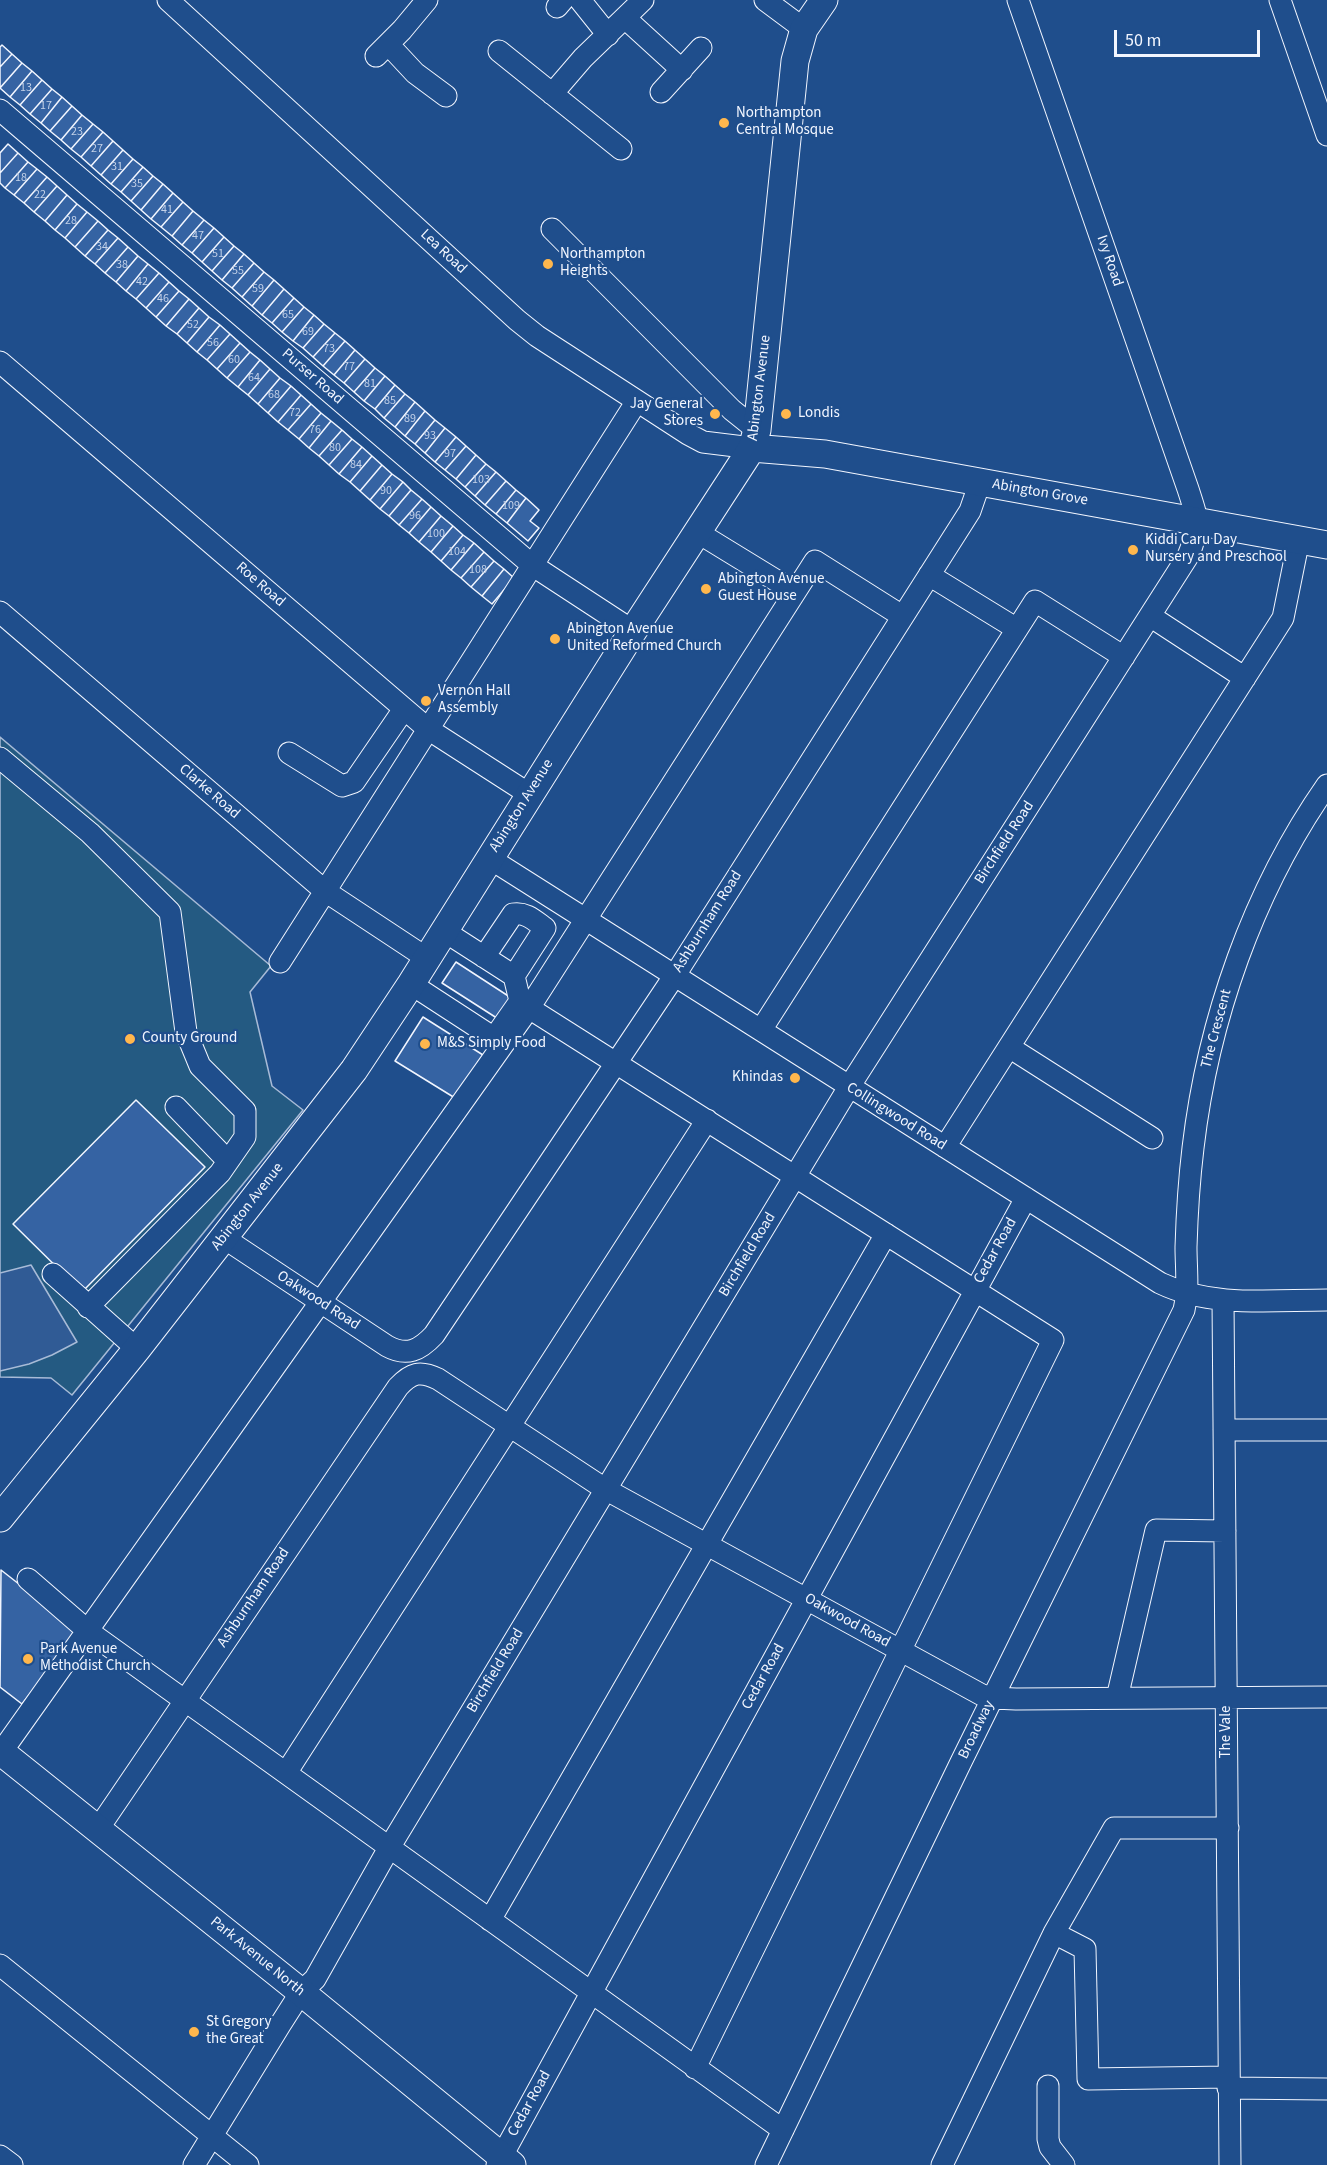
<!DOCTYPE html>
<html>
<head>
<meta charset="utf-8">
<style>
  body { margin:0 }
  #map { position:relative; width:1327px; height:2165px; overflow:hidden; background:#1f4e8c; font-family:"Source Sans 3",sans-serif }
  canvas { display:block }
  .scale { position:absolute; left:1114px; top:30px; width:146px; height:27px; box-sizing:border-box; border:3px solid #f2f6ff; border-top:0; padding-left:8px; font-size:18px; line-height:21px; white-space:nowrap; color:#f2f6ff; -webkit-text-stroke:4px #1f4e8c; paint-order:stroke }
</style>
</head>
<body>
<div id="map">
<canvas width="1327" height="2165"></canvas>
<div class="scale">50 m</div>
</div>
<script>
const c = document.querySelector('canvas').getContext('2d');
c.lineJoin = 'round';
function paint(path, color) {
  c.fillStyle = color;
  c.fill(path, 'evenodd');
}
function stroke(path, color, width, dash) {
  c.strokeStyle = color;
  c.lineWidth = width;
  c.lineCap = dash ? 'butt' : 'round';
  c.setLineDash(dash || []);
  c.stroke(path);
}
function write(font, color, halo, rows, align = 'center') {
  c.font = font + ' "Source Sans 3",sans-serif';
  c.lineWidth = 4.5;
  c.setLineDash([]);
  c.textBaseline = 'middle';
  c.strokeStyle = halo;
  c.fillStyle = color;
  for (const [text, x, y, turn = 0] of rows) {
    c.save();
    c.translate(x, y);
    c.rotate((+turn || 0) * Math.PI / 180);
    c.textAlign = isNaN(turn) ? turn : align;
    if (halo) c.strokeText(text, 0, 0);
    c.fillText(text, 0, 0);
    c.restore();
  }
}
const green = new Path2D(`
  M0,737L271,966L250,992L272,1086L303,1110L72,1395L51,1378L0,1377Z`);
paint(green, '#245a82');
stroke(green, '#a8bbd7', 1.5);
const parking = new Path2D(`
  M31,1265L77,1342L52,1355L29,1364L0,1371V1273Z`);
paint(parking, '#305b95');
stroke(parking, '#a8bbd7', 1.5);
const building = new Path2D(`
  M2,45L12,54L0,67V47Z
  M12,54L22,63L0,88V67Z
  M22,63L32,71L10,97L0,88Z
  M32,71L42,80L20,105L10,97Z
  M42,80L52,89L30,114L20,105Z
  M52,89L62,97L41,123L30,114Z
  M62,97L72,106L50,131L41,123Z
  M72,106L82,115L61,140L50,131Z
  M82,115L93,124L71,149L61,140Z
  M93,124L103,132L81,157L71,149Z
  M103,132L113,141L91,166L81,157Z
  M113,141L123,150L101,175L91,166Z
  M8,144L18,153L0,173V153Z
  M123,150L133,159L111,184L101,175Z
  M18,153L28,162L5,188L0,183V173Z
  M133,159L143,167L121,192L111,184Z
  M28,162L37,169L14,195L5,188Z
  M143,167L153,176L131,201L121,192Z
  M37,169L47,177L24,203L14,195Z
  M153,176L163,184L141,210L131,201Z
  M47,177L57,186L34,212L24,203Z
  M163,184L173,193L151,219L141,210Z
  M57,186L67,195L45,221L34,212Z
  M173,193L183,202L161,227L151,219Z
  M67,195L77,204L55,230L45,221Z
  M183,202L193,211L172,236L161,227Z
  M77,204L87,212L65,238L55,230Z
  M193,211L204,220L182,245L172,236Z
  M87,212L98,221L75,247L65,238Z
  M204,220L214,228L192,253L182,245Z
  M98,221L108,230L85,256L75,247Z
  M214,228L224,237L202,262L192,253Z
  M108,230L118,238L95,264L85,256Z
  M224,237L234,246L212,271L202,262Z
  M118,238L128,247L105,273L95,264Z
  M234,246L244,254L222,280L212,271Z
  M128,247L138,256L116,282L105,273Z
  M244,254L254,263L232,288L222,280Z
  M138,256L148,264L126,291L116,282Z
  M254,263L264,272L242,297L232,288Z
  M148,264L159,273L136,299L126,291Z
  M264,272L274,280L252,306L242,297Z
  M159,273L169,282L146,308L136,299Z
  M274,280L284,289L262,315L252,306Z
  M169,282L179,291L156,317L146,308Z
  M284,289L294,298L272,323L262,315Z
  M179,291L189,299L166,326L156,317Z
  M294,298L304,307L282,332L272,323Z
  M189,299L199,308L177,334L166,326Z
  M304,307L314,315L293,341L282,332Z
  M199,308L209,317L187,343L177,334Z
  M314,315L324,324L303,348L293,341Z
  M209,317L220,325L197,352L187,343Z
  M324,324L335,333L313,357L303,348Z
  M220,325L230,334L207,360L197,352Z
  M335,333L345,341L323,366L313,357Z
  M230,334L240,343L217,369L207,360Z
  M345,341L355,350L334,375L323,366Z
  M240,343L250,352L227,378L217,369Z
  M355,350L365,359L344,383L334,375Z
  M250,352L260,360L238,387L227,378Z
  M365,359L375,368L354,392L344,383Z
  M260,360L270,369L248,395L238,387Z
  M375,368L385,376L364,401L354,392Z
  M270,369L280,378L258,404L248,395Z
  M385,376L395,385L375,409L364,401Z
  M280,378L291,386L268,413L258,404Z
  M395,385L405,394L384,418L375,409Z
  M291,386L301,395L278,422L268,413Z
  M405,394L415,402L395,427L384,418Z
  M301,395L311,404L288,430L278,422Z
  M415,402L425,411L405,436L395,427Z
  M311,404L321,413L299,439L288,430Z
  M425,411L435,420L415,444L405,436Z
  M321,413L331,421L309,448L299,439Z
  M435,420L445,428L425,453L415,444Z
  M331,421L342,430L319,456L309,448Z
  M445,428L456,437L435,462L425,453Z
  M342,430L352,439L329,465L319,456Z
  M456,437L466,446L445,470L435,462Z
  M352,439L362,447L339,474L329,465Z
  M466,446L476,455L456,479L445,470Z
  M362,447L372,456L350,482L339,474Z
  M476,455L486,464L465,487L456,479Z
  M372,456L382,465L360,491L350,482Z
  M486,464L496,472L475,496L465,487Z
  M382,465L392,474L370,500L360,491Z
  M496,472L506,481L485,505L475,496Z
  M392,474L403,482L380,509L370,500Z
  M506,481L516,490L496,514L485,505Z
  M403,482L411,490L389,516L380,509Z
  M411,490L422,499L399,525L389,516Z
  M516,490L526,498L507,523L496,514Z
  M526,498L539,510L530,521L539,528L528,541L507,523Z
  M422,499L431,507L409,533L399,525Z
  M431,507L441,516L419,542L409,533Z
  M441,516L453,526L431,552L419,542Z
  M453,526L463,535L441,561L431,552Z
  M463,535L474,543L451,570L441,561Z
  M474,543L484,552L461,578L451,570Z
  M484,552L494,561L471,587L461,578Z
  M494,561L504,569L482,596L471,587Z
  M504,569L514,578L492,604L482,596Z
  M456,962L516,1001L503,1022L442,983Z
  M423,1017L483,1055L455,1098L395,1061Z
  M136,1100L205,1167L82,1292L13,1224Z
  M1,1570L79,1631L22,1704L0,1687Z`);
paint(building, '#3563a3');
stroke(building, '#f2f6ff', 1.5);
const minor = new Path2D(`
  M168,0L517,320L537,336L688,434L703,442L752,448
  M580,0L608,35
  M765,0L804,29
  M1280,0L1327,135
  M557,7L563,0
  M625,18L682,70
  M388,44L415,73L446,96
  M499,51L621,149
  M376,56L402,30L427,0
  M661,92L701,48
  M552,94L583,58L643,0
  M0,110L532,565L633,631
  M552,229L732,410L757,430
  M0,362L428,729L529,794
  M697,532L795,592
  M929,575L1017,629
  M0,612L325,891L428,959
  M1150,616L1245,678
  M289,753L342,786L354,782L404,709
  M0,758L90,833L170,912L186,1032L200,1066L245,1111V1137L220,1173L88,1307
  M489,858L1160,1283C1212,1308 1272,1300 1327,1300
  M484,957L513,914C526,912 534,920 545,928L514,976
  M280,962L637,401
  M411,984L494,1038L520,1001L514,976L444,931
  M529,1008L1053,1340L695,2068
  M761,1030L1035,601L1124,657
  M1009,1047L1152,1138
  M176,1107L228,1161
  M945,1147L1283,618L1299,539
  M224,1238L387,1346C407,1357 420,1350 434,1335L675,975L970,511L980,482
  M53,1274L137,1349
  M1223,1300L1230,2165
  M1224,1430H1327
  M28,1579L88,1631L783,2130
  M1117,1698L1156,1530L1225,1531
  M0,1754L529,1008L815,561L902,616
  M286,1773L707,1120
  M98,1829L398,1387C411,1373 420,1370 438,1379L605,1489L982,1695L993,1698L1016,1699L1327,1697
  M490,1920L886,1234
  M1054,1933L1085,1949L1088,2079L1228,2077
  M0,1965L248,2165
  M1048,2086V2139L1050,2147L1064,2165
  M1228,2088L1327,2089
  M0,2156L12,2165
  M194,2165L280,2025L301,1992L315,1979L389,1848L849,1087L1188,556C1201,525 1198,520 1188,489L1018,0
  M497,2165L1026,1198
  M766,2165L961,1762L1184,1310C1189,1289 1186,1269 1186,1247C1187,1214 1189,1181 1193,1148C1208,1020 1253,891 1327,785
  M942,2165L1054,1933L1114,1828H1228`);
const major = new Path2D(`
  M752,448L825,454L1327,545
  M0,1518L137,1349L354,1070L411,984L633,631L752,448L757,430L795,61L804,29L824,0
  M0,1751L301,1992L512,2165`);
stroke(minor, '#f2f6ff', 23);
stroke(major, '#f2f6ff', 29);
stroke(minor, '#1f4e8c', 21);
stroke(major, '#1f4e8c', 27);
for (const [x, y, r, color] of [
  [724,123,6,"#ffb74d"],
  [548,264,6,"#ffb74d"],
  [715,414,6,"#ffb74d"],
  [786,414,6,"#ffb74d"],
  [1133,550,6,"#ffb74d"],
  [706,589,6,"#ffb74d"],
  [555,639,6,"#ffb74d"],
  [426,701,6,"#ffb74d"],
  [130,1039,6,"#ffb74d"],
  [425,1044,6,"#ffb74d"],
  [795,1078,6,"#ffb74d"],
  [28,1659,6,"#ffb74d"],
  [194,2032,6,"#ffb74d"]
]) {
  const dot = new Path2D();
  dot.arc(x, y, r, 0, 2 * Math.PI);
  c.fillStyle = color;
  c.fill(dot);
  stroke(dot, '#1f4e8c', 2);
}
write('12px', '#c3d1e8', null, [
  ["13",26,88],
  ["17",46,106],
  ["23",77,132],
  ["27",97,149],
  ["31",117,167],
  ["18",21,178],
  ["35",137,184],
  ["22",40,195],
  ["41",167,210],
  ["28",71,221],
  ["47",198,236],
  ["34",102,247],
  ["51",218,254],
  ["38",122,265],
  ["55",238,271],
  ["42",142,282],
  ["59",258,289],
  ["46",163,299],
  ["65",288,315],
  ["52",193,325],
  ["69",308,332],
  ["56",213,343],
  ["73",329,349],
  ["60",234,360],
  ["77",349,367],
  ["64",254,378],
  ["81",370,384],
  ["68",274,395],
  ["85",390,401],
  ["72",295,413],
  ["89",410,419],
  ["76",315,430],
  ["93",430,436],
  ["80",335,448],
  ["97",450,454],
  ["84",356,465],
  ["103",481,480],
  ["90",386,491],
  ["109",511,506],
  ["96",415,516],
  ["100",436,534],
  ["104",457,552],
  ["108",478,570]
]);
write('15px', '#f2f6ff', '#1f4e8c', [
  ["Northampton",736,114],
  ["Central Mosque",736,131],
  ["Northampton",560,255],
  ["Heights",560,272],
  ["Jay General",703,405,"right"],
  ["Stores",703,422,"right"],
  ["Londis",798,414],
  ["Kiddi Caru Day",1145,541],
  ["Nursery and Preschool",1145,558],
  ["Abington Avenue",718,580],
  ["Guest House",718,597],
  ["Abington Avenue",567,630],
  ["United Reformed Church",567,647],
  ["Vernon Hall",438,692],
  ["Assembly",438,709],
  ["County Ground",142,1039],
  ["M&S Simply Food",437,1044],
  ["Khindas",783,1078,"right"],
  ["Park Avenue",40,1650],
  ["Methodist Church",40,1667],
  ["St Gregory",206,2023],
  ["the Great",206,2040]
], 'left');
write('15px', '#f2f6ff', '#1f4e8c', [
  ["Lea Road",443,252,43],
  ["Ivy Road",1109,261,71],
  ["Purser Road",312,377,41],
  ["Abington Avenue",760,388,-83],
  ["Abington Grove",1040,493,10],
  ["Roe Road",260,585,41],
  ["Clarke Road",209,792,41],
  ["Abington Avenue",522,806,-58],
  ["Birchfield Road",1005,843,-57],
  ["Ashburnham Road",708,922,-58],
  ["The Crescent",1217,1029,-75],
  ["Collingwood Road",896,1117,32],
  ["Abington Avenue",248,1207,-52],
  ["Cedar Road",996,1251,-61],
  ["Birchfield Road",748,1255,-59],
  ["Oakwood Road",318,1301,33],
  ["Ashburnham Road",254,1598,-56],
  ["Oakwood Road",847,1621,29],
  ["Birchfield Road",496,1671,-59],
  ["Cedar Road",764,1677,-61],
  ["Broadway",977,1730,-64],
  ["The Vale",1227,1732,-90],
  ["Park Avenue North",257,1957,39],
  ["Cedar Road",530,2104,-61]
]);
</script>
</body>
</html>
